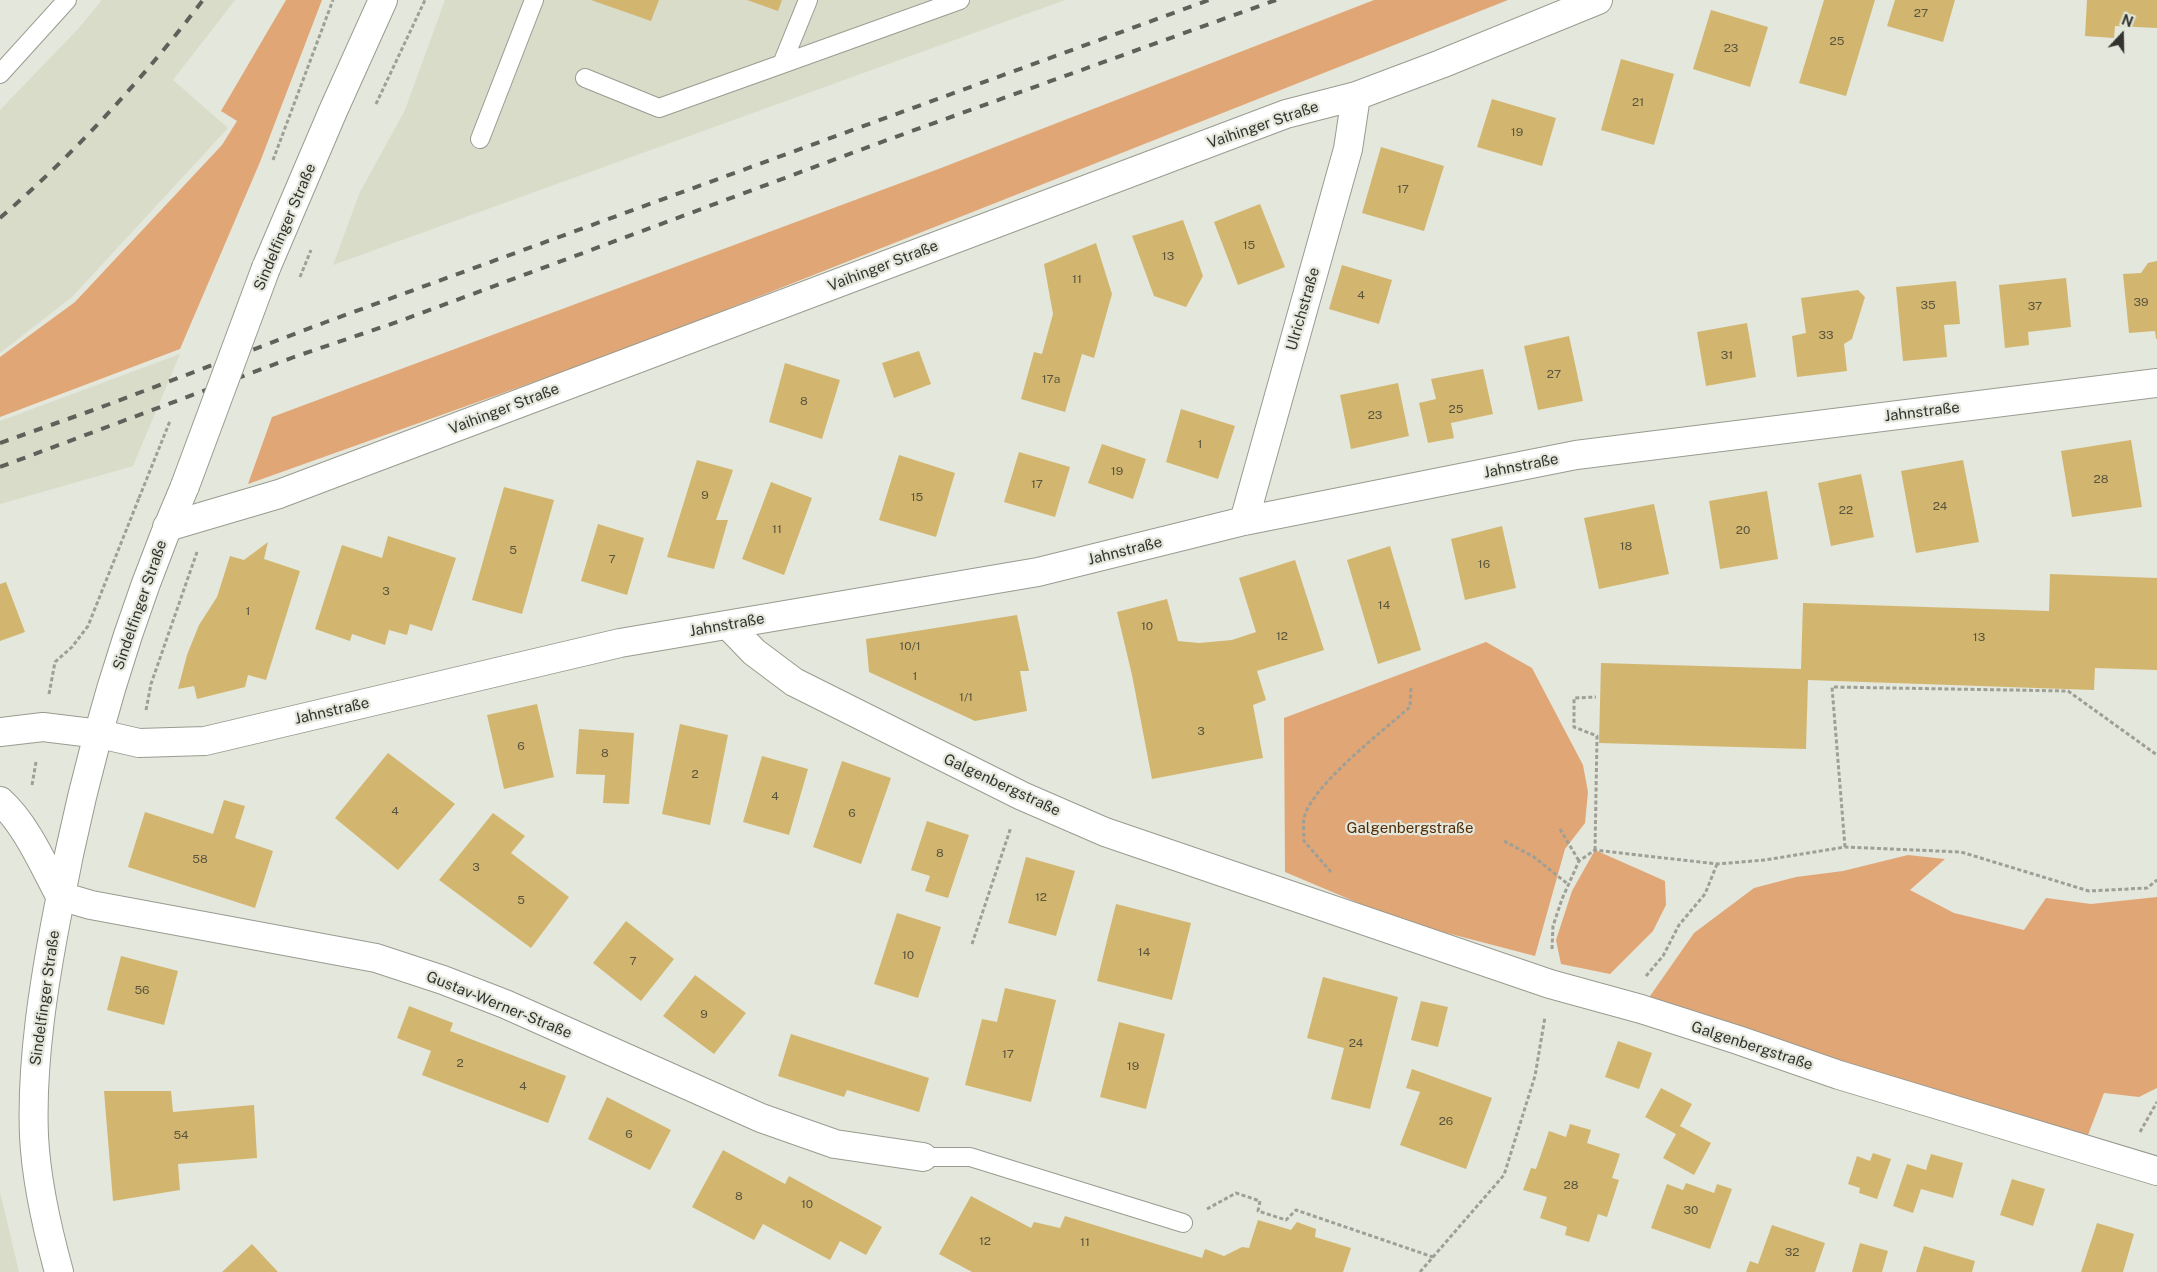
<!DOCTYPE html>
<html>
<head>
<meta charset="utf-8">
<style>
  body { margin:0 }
  #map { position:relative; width:2157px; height:1272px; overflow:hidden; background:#e4e7db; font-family:"Public Sans",sans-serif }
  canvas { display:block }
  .north { position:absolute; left:2097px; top:10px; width:50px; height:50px; -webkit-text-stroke:4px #e4e7db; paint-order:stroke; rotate:21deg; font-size:14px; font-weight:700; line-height:20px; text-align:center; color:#32332e }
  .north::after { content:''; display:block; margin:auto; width:18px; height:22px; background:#32332e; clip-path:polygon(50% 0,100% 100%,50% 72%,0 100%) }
</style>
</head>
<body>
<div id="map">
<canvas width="2157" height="1272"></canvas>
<div class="north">N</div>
</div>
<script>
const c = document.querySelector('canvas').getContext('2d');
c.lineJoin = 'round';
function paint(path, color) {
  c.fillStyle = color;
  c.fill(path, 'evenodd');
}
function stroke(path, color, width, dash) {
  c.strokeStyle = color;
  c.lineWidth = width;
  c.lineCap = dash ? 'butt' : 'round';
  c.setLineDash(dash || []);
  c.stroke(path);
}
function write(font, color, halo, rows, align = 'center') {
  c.font = font + ' "Public Sans",sans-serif';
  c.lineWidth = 4.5;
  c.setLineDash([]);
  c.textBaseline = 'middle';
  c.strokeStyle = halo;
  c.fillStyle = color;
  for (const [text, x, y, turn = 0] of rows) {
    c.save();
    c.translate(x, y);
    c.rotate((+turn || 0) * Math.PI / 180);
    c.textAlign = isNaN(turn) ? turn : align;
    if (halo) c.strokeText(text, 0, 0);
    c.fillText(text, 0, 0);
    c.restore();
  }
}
paint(new Path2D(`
  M102,0H235L173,80L228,128L72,297L0,353V110L78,29Z
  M445,0H1065L333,265L360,192L405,110Z
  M180,354L133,466L0,504V421Z
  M0,1192L19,1272H0Z`), '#d8dcc9');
paint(new Path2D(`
  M286,0H322L260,162L180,349L0,417V357L75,302L222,145L237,121L221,111Z
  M1374,0H1508L629,348L248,484L272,417L941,168Z
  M1486,642L1532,668L1583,765L1588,792L1585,823L1565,849L1535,956L1401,921L1285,872L1284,718Z
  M1595,850L1665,881L1666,905L1653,931L1610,974L1561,964L1556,940L1572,891Z
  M1908,855L1945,859L1910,890L1954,913L2024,930L2046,898L2091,904L2157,897V1088L2139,1097L2104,1093L2083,1148L1641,1009L1694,933L1754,888L1796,877L1843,871Z`), '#e1a676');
paint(new Path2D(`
  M591,0H659L651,21Z
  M747,0H782L778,11Z
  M1824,0H1875L1846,96L1799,83Z
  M1895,0H1955L1943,42L1887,26Z
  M2087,0H2157V28L2115,26L2114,38L2085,36Z
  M1711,10L1768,27L1750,87L1693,69Z
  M1621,59L1674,74L1654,145L1601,130Z
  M1492,99L1556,118L1542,166L1477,147Z
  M1381,147L1444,166L1424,231L1362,213Z
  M1260,204L1285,267L1238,285L1214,222Z
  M1183,220L1203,276L1186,307L1154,296L1132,236Z
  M1096,243L1112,294L1094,358L1082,354L1065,412L1021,399L1034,352L1042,354L1053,314L1044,264Z
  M2157,261V339H2156L2155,331L2129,333L2123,274L2141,273L2148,263Z
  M1342,265L1392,280L1379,324L1329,309Z
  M2066,278L2071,327L2028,332L2029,345L2005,348L1999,285Z
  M1956,281L1960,324L1944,325L1947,357L1903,361L1896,287Z
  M1858,290L1865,297L1852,339L1844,344L1847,371L1797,377L1792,336L1806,333L1801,298Z
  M1747,323L1756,377L1706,386L1697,332Z
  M1569,336L1583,401L1538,410L1524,346Z
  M919,351L931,384L894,398L882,363Z
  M785,363L840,380L822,439L769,422Z
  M1483,369L1493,414L1451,423L1454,438L1428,443L1419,403L1436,399L1431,379Z
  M1398,383L1409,436L1351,449L1340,395Z
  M1181,409L1235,426L1218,479L1166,462Z
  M2131,440L2142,507L2072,517L2061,451Z
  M1102,444L1146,459L1133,499L1088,483Z
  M1019,452L1070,467L1055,517L1004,502Z
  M899,455L955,473L936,537L879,520Z
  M697,460L733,470L716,520H728L714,569L667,557Z
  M1963,460L1979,542L1916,553L1901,471Z
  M1861,474L1874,537L1831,546L1818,483Z
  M771,482L812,498L784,575L742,559Z
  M504,487L554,500L522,614L472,600Z
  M1767,491L1778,559L1720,569L1709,501Z
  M1654,504L1669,574L1599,589L1584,518Z
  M598,524L644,538L627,595L581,581Z
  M1502,526L1516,588L1465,600L1451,539Z
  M388,536L456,558L432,631L410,624L407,635L389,630L385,645L352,634L350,641L315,629L342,545L382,558Z
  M268,542L264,559L300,571L266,680L248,675L245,687L197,699L194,686L178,689L187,655L199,625L217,597L230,556L244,560Z
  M1390,546L1421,650L1378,664L1347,560Z
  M1295,560L1324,650L1257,671L1266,700L1253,705L1263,758L1152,779L1132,675L1117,612L1167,599L1178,641L1199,643L1232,640L1256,632L1239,578Z
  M2050,574L2157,578V670L2095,668L2094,690L1808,680L1806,749L1599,743L1601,663L1801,669L1803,603L2049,611Z
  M6,582L25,632L0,641V584Z
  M1017,615L1029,671H1020L1027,711L975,721L869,672L866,639Z
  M537,704L554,777L504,789L487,715Z
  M680,724L728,735L710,825L662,814Z
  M579,729L634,733L629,804L603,803L605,775L576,774Z
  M388,753L455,804L398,870L335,818Z
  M762,756L808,769L789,835L743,822Z
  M842,761L891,778L861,864L813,847Z
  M224,800L245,806L235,838L273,851L255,908L128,867L145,812L213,834Z
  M493,813L525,836L511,853L569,897L531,948L439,880Z
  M927,821L969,835L948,898L925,891L930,876L911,870Z
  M1026,857L1075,871L1056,936L1008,923Z
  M1116,904L1191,923L1172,1000L1097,981Z
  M897,913L941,927L918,998L874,984Z
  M626,921L674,959L641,1001L593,963Z
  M121,956L178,971L164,1025L107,1010Z
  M695,975L746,1013L714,1054L663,1016Z
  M1323,977L1398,997L1370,1109L1331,1099L1344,1048L1307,1038Z
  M1005,988L1056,1000L1031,1102L965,1085L982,1019L997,1022Z
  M1421,1001L1448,1007L1438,1047L1411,1040Z
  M409,1006L453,1023L450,1031L566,1076L548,1123L422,1075L431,1051L397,1038Z
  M1119,1022L1165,1034L1146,1109L1100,1097Z
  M791,1034L929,1078L919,1112L847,1090L844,1097L778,1076Z
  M1618,1041L1652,1053L1639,1089L1605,1077Z
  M1412,1069L1492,1098L1466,1169L1400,1145L1420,1092L1406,1088Z
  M1661,1088L1692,1104L1680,1126L1711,1143L1694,1175L1663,1158L1676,1134L1645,1117Z
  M104,1091H171L173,1112L254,1105L257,1158L178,1164L180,1190L113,1201Z
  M607,1097L671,1130L650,1170L588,1139Z
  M1570,1124L1591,1130L1587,1143L1620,1154L1612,1178L1619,1180L1607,1217L1598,1214L1589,1242L1565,1235L1567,1227L1540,1218L1547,1197L1523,1190L1531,1168L1536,1169L1549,1131L1566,1137Z
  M723,1150L785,1184L789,1176L882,1227L866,1255L840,1241L830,1260L763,1224L754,1240L692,1207Z
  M1873,1153L1891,1159L1877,1199L1859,1193L1860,1188L1848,1184L1857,1156L1870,1161Z
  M1931,1154L1963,1163L1953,1198L1921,1189L1913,1213L1893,1206L1907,1164L1926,1170Z
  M2012,1179L2045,1189L2033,1226L2000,1215Z
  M1686,1183L1714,1193L1717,1184L1732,1189L1710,1249L1651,1228L1667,1184L1683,1190Z
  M971,1196L1031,1228L1034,1222L1060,1228L1065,1216L1202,1258L1205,1249L1224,1256L1242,1247L1249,1248L1258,1220L1291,1230L1297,1222L1316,1229L1315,1237L1351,1248L1343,1272H972L939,1254Z
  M2097,1223L2134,1234L2123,1272H2081Z
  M1772,1225L1825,1243L1815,1272H1746L1750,1261L1758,1264Z
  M1860,1243L1888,1251L1882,1272H1852Z
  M252,1244L278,1272H222Z
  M1924,1246L1975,1261L1972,1272H1916Z`), '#d2b670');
const service = new Path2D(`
  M808,0L782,64L960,0
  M0,74L67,0
  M585,78L659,108L782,64
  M480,139L534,0
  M923,1157H970L1183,1223`);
const minor = new Path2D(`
  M1244,521L1348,149L1356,96
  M167,527L279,494L1286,114L1356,96L1441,64L1598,0
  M728,625L754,652L794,682L1022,796L1105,832L1550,984L1641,1009L1738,1040L1839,1075L2157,1171
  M100,734L139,743L205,741L620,643L1038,572L1244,521L1576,455L2157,383
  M60,896L91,905L376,958L443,980L505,1004L761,1118L835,1144L923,1157`);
const secondary = new Path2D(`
  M266,268L333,111L383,0
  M0,732L43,727L100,734
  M0,801C26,824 44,866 60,896
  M59,1272C48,1232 36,1177 34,1136C31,1062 44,982 58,910C85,765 126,621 185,486`);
stroke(service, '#999b90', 20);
stroke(minor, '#999b90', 30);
stroke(secondary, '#999b90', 30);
stroke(new Path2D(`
  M376,104L425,0
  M273,160L333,0
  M49,694L55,662L72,647L88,626L139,498
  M146,710L151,684L197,552
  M32,785L36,762
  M1560,829L1579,861
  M1504,841L1534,857L1569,885
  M1845,847L1832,687L2068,691L2157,755
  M1595,850L1597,736L1574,727V698L1596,697
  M1331,872L1304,841C1304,834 1303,825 1304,818C1311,786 1384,730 1410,707L1411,686
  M972,944L1011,827
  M1552,949L1553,926L1562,899L1579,861L1595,850L1717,864L1765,860L1845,847L1961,852L2089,891L2147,888L2157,880
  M1646,976L1663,956L1679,925L1705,894L1717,864
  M2140,1132L2157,1102
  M1207,1209L1236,1193L1260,1201L1258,1211L1286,1220L1296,1210L1433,1257
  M1420,1272L1504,1175L1535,1076L1545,1017`), '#9ea097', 3, [4, 2.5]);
stroke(service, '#fff', 18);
stroke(minor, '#fff', 28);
stroke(secondary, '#fff', 28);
stroke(new Path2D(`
  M0,218C75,153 143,79 203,0
  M0,443L99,408L326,322L1209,0
  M0,467L294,357L400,321L887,140L1276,0`), '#5f605a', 4, [9, 9]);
const secondaryBridge = new Path2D(`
  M185,486L266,268`);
stroke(secondaryBridge, '#999b90', 30, []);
stroke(new Path2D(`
  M300,277L311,250
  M139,498L170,421`), '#9ea097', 3, [4, 2.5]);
stroke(secondaryBridge, '#fff', 28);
write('12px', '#5a543e', null, [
  ["27",1921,13],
  ["25",1837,41],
  ["23",1731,48],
  ["21",1638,102],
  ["19",1517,132],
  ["17",1403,189],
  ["15",1249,245],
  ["13",1168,256],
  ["11",1077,279],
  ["4",1361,295],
  ["39",2141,302],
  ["35",1928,305],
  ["37",2035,306],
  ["33",1826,335],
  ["31",1727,355],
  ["27",1554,374],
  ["17a",1051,379],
  ["8",804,401],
  ["25",1456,409],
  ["23",1375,415],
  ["1",1200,444],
  ["19",1117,471],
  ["28",2101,479],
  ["17",1037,484],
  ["9",705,495],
  ["15",917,497],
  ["24",1940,506],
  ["22",1846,510],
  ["11",777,529],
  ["20",1743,530],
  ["18",1626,546],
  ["5",513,550],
  ["7",612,559],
  ["16",1484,564],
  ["3",386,591],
  ["14",1384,605],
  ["1",248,611],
  ["10",1147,626],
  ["12",1282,636],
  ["13",1979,637],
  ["10/1",910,646],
  ["1",915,676],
  ["1/1",966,697],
  ["3",1201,731],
  ["6",521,746],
  ["8",605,753],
  ["2",695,774],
  ["4",775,796],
  ["4",395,811],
  ["6",852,813],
  ["8",940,853],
  ["58",200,859],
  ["3",476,867],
  ["12",1041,897],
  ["5",521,900],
  ["14",1144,952],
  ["10",908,955],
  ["7",633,961],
  ["56",142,990],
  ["9",704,1014],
  ["24",1356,1043],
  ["17",1008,1054],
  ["2",460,1063],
  ["19",1133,1066],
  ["4",523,1086],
  ["26",1446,1121],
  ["6",629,1134],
  ["54",181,1135],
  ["28",1571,1185],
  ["8",739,1196],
  ["10",807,1204],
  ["30",1691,1210],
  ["12",985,1241],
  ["11",1085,1242],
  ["32",1792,1252]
]);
write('15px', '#32332e', '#e4e7db', [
  ["Vaihinger Straße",1263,125,-19],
  ["Sindelfinger Straße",285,227,-67],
  ["Vaihinger Straße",883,266,-21],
  ["Ulrichstraße",1303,309,-74],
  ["Vaihinger Straße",504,409,-21],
  ["Jahnstraße",1922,412,-7],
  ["Jahnstraße",1521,466,-11],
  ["Jahnstraße",1125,551,-14],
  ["Sindelfinger Straße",140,605,-71],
  ["Jahnstraße",727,625,-10],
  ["Jahnstraße",332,711,-13],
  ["Galgenbergstraße",1002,785,25],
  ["Sindelfinger Straße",45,998,-82],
  ["Gustav-Werner-Straße",499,1005,22],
  ["Galgenbergstraße",1752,1046,18]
]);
write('15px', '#512a03', '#e4e7db', [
  ["Galgenbergstraße",1410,828]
]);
</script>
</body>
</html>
